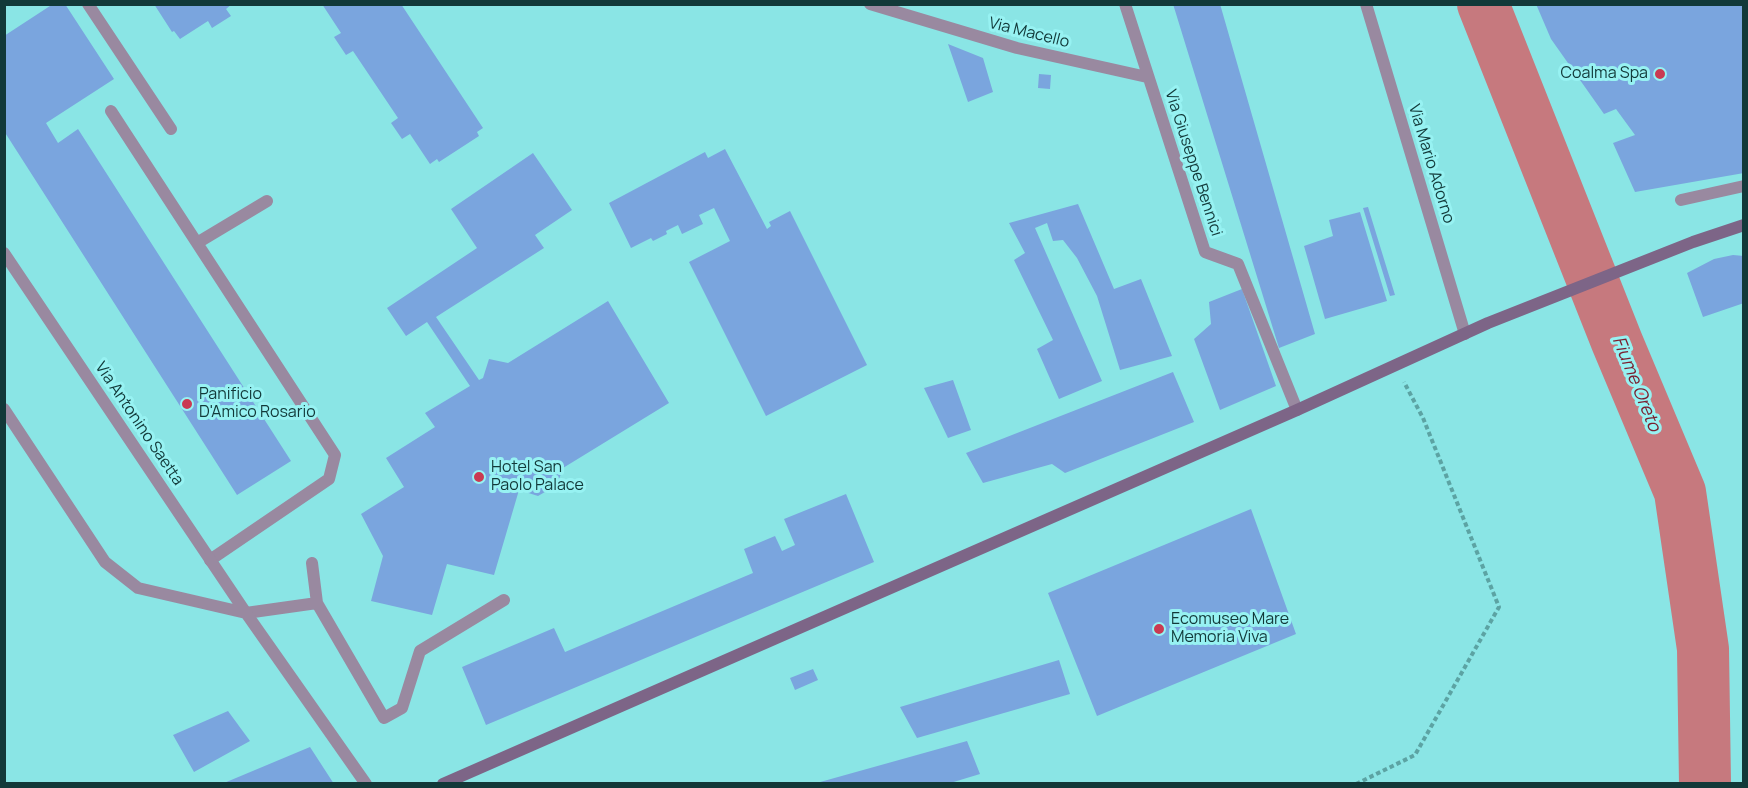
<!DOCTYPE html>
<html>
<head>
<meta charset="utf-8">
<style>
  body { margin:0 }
  #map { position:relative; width:1748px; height:788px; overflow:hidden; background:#8ae5e5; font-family:Manrope,sans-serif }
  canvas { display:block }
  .frame { position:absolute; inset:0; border:6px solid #123939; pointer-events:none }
</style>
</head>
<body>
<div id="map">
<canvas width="1748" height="788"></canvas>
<div class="frame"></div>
</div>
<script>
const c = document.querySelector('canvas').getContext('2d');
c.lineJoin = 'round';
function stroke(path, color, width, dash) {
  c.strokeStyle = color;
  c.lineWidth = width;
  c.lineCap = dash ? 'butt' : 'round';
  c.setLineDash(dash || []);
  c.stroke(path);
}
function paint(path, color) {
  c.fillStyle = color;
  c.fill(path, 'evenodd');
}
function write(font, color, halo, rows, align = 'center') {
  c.font = font + ' Manrope,sans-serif';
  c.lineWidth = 6;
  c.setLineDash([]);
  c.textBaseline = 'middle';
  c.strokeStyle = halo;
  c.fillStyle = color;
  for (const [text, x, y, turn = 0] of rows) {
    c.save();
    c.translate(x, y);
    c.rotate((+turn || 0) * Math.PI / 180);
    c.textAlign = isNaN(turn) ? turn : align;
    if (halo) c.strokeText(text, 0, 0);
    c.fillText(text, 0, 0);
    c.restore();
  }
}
stroke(new Path2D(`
  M1483,4L1617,342L1680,492L1703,649L1705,784`), '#c6797e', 52);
paint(new Path2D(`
  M53,4H65L114,79L46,123L58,143L78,129L291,461L237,495L4,131V36Z
  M154,4H232L226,9L231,16L212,28L208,21L180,39L174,31L172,32Z
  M322,4H401L483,128L477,132L479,136L439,162L437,159L430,164L410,134L402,139L391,123L398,118L353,51L346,55L334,37L341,33Z
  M1173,4H1220L1315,334L1279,348Z
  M1536,4H1744V173L1635,192L1613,143L1635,135L1616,109L1604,114L1551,39Z
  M948,44L983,58L993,92L968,102Z
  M1039,74L1051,75L1050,89L1038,88Z
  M725,149L767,229L771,226L769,222L790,211L867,365L766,416L689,262L730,241L714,208L699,215L703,224L682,234L678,225L666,231L667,234L653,241L651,238L631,248L609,203L705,152L708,158Z
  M533,153L572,210L535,235L544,248L436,317L479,380L483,378L489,359L508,363L608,301L669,403L563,468L557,485L538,496L519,490L494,575L447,564L432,615L371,601L383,556L361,514L404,487L386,458L435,427L425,413L470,386L427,322L406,336L387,308L477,248L451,209Z
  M1078,204L1114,289L1141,279L1172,356L1120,370L1097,296L1077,258L1063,240L1053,241L1047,223L1035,228L1102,381L1059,399L1037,349L1053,340L1014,260L1025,253L1009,223Z
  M1368,207L1395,295L1390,296L1363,208Z
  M1360,212L1387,301L1325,319L1304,246L1333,236L1329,220Z
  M1733,255L1744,256V303L1703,317L1687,273L1714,259Z
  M1242,289L1276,386L1220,410L1194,339L1211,324L1209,302Z
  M1173,372L1194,422L1065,473L1052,464L983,483L966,453Z
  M953,380L971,430L948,438L924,388Z
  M846,494L874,562L486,725L462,667L554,628L565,652L753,573L744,549L775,536L782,551L795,545L784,519Z
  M1251,509L1296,634L1097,716L1048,593Z
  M1059,660L1070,694L917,738L900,707Z
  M813,669L818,680L795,690L790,678Z
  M228,711L250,741L194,772L173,735Z
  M967,741L980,774L947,784H813Z
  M310,747L334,784H224V783Z`), '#7aa5de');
stroke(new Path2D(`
  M1356,784L1415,755L1499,607L1423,418L1404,382`), '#5ca3a3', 4, [4.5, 3]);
stroke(new Path2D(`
  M88,4L171,129
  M111,111L335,455L329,479L210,560
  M197,243L267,201
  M312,563L317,603L384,718L402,708L420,651L504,600
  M246,613L317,603`), '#9989a0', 12);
stroke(new Path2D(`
  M870,4L1017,48L1147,77
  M1125,4L1205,252L1238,264L1297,410
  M1366,4L1465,334
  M1681,200L1744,186
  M4,253L246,613L366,784
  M4,409L105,562L138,588L246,613`), '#9989a0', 12);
stroke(new Path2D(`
  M443,784L1297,410L1488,323L1693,242L1744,225`), '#7d6587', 12);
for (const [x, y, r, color] of [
  [1660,74,6,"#ca3a52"],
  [187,404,6,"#ca3a52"],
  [479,477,6,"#ca3a52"],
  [1159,629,6,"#ca3a52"]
]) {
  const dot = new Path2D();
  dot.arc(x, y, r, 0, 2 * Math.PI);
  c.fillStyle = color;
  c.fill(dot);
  stroke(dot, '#97f2f2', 2);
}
write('16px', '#123939', '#97f2f2', [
  ["Via Macello",1029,33,14],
  ["Via Giuseppe Bennici",1193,163,72],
  ["Via Mario Adorno",1431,164,73],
  ["Via Antonino Saetta",139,424,56]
]);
write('16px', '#123939', '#97f2f2', [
  ["Coalma Spa",1648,74,"right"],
  ["Panificio",199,395],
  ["D'Amico Rosario",199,413],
  ["Hotel San",491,468],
  ["Paolo Palace",491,486],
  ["Ecomuseo Mare",1171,620],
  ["Memoria Viva",1171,638]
], 'left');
write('italic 18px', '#7a1e2e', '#97f2f2', [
  ["Fiume Oreto",1636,384,68]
]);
</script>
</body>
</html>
